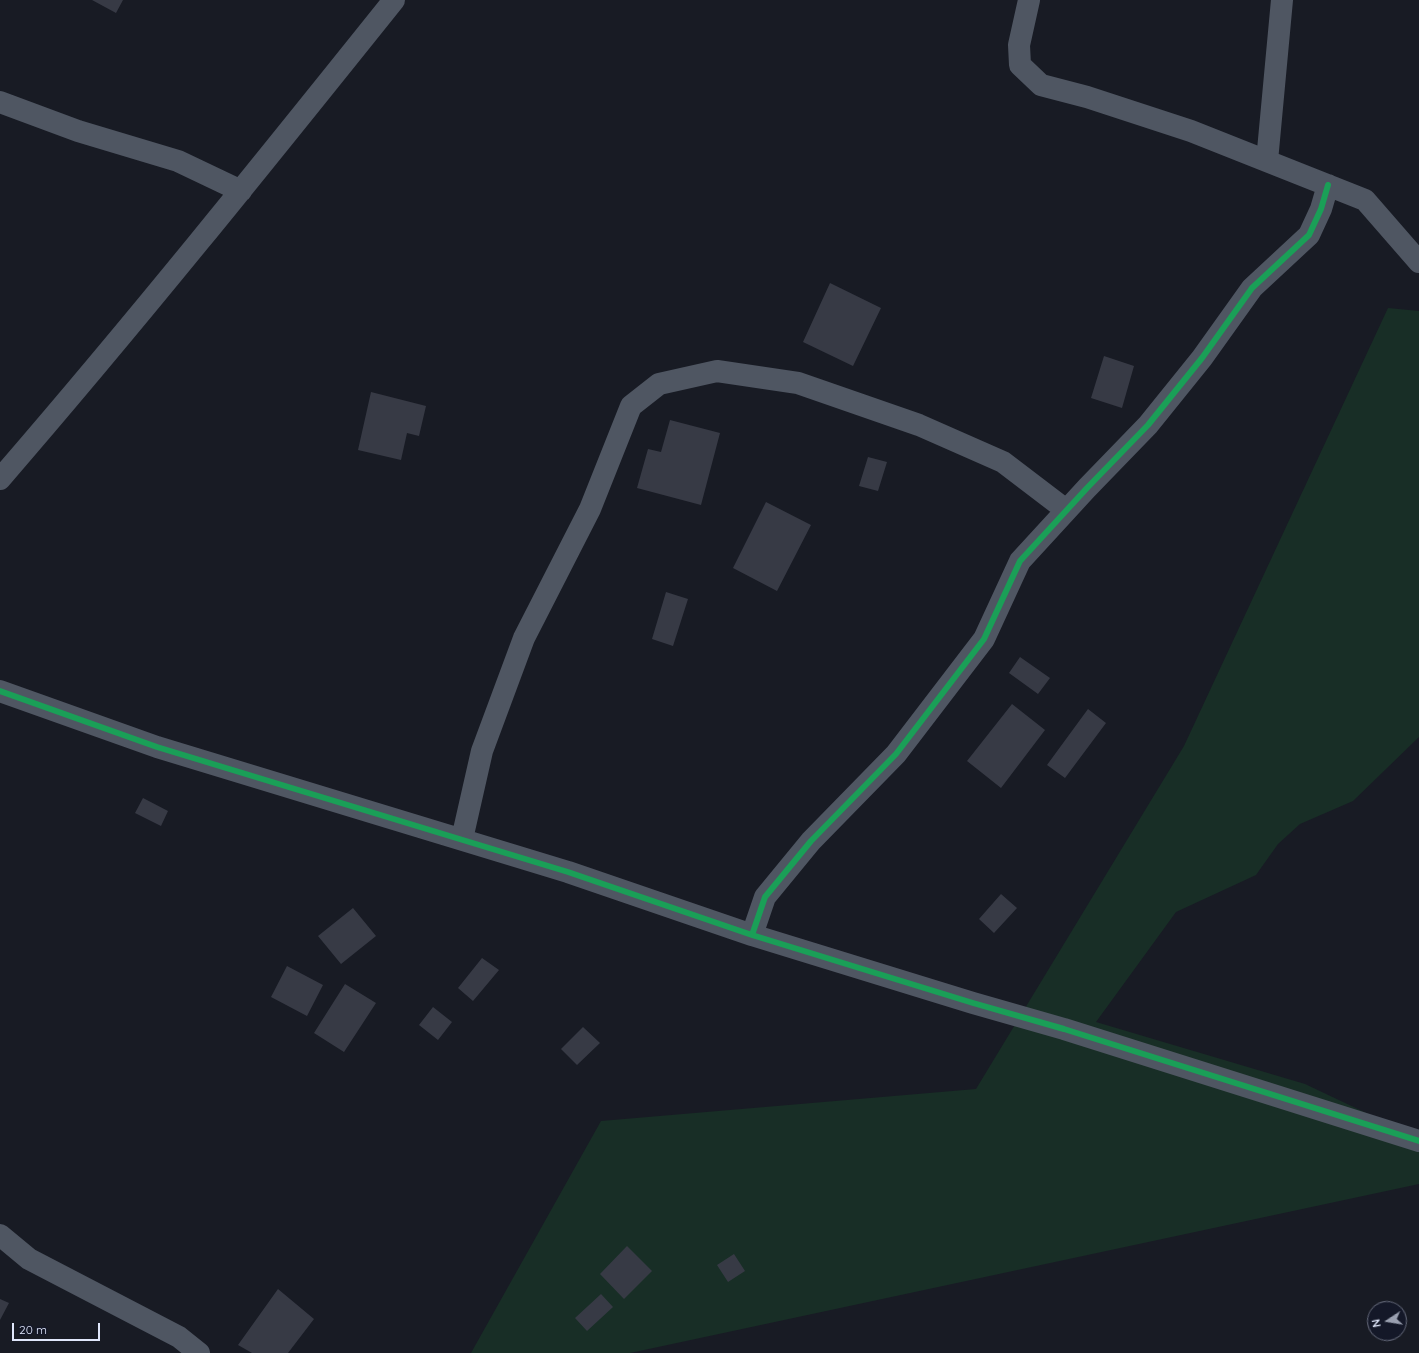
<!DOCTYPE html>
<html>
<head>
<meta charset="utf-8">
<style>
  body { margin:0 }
  #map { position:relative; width:1419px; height:1353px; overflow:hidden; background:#181b24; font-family:Quicksand,sans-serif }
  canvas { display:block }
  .north { position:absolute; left:1367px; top:1301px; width:40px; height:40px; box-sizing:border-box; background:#141828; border:1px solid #666b7c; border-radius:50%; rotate:258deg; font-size:11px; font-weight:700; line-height:16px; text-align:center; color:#e0e7fb }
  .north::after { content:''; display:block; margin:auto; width:14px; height:18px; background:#9aa0b0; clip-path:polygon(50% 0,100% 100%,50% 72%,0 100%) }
  .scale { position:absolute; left:12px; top:1323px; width:88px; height:18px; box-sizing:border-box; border:2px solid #e0e7fb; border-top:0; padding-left:5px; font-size:12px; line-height:14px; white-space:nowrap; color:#e0e7fb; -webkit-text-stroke:3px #141828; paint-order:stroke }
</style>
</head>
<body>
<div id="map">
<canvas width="1419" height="1353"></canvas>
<div class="north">N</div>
<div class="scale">20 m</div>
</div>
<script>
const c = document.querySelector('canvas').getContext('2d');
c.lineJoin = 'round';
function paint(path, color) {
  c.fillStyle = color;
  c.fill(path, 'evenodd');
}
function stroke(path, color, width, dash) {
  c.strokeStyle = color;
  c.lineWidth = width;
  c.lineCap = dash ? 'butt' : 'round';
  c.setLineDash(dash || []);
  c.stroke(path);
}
paint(new Path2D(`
  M1388,308L1419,311V737L1353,801L1300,824L1278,844L1256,875L1176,912L1096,1022L1305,1084L1419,1138V1184L630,1353H471L601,1121L976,1089L1184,746Z`), '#182e26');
paint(new Path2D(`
  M92,0H123L116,13Z
  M830,283L881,308L853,366L803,342Z
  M1104,356L1134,366L1122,408L1091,398Z
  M371,392L426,406L419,436L407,433L401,460L358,450Z
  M670,420L720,433L701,505L637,488L648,449L661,452Z
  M868,457L887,462L878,491L859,486Z
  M766,502L811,525L777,591L733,568Z
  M666,592L688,599L673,646L652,639Z
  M1020,657L1050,678L1038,694L1009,673Z
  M1012,704L1045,730L1001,788L967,761Z
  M1088,709L1106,723L1065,778L1047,765Z
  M143,798L168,811L161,826L135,813Z
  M1001,894L1017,908L994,933L979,919Z
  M353,908L376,936L341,964L318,936Z
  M482,958L499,970L473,1001L458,988Z
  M287,966L323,985L307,1016L271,997Z
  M345,984L376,1003L344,1052L314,1033Z
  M433,1007L452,1022L438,1040L419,1025Z
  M583,1027L600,1043L577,1065L561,1049Z
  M627,1246L652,1271L624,1299L600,1274Z
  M734,1254L745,1271L728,1282L717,1265Z
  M278,1289L314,1319L288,1353H252L238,1345Z
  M601,1294L613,1307L587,1331L575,1318Z
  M0,1299L9,1303L0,1320Z`), '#373a45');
stroke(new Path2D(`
  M1029,0L1019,45L1020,65L1041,85L1087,97L1191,131L1365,200L1419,262
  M0,102L78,131L178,161L241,191
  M1267,161L1282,0
  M0,479C135,323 265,161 394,0
  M0,691L157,747L568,872L752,935L973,1003L1064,1029L1419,1141
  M462,839L482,751L524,638L590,509L631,406L659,384L717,371L798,383L919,425L1003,462L1066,510
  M752,935L765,897L811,841L896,754L984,639L1020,561L1087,488L1148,425L1202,358L1252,288L1309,235L1321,209L1328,185
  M0,1235L29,1259L179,1337L199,1353`), '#4f5662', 22);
stroke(new Path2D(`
  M0,691L157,747L568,872L752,935L973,1003L1064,1029L1419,1141
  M752,935L765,897L811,841L896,754L984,639L1020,561L1087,488L1148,425L1202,358L1252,288L1309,235L1321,209L1328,185`), '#1a9f57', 6);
</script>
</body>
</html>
